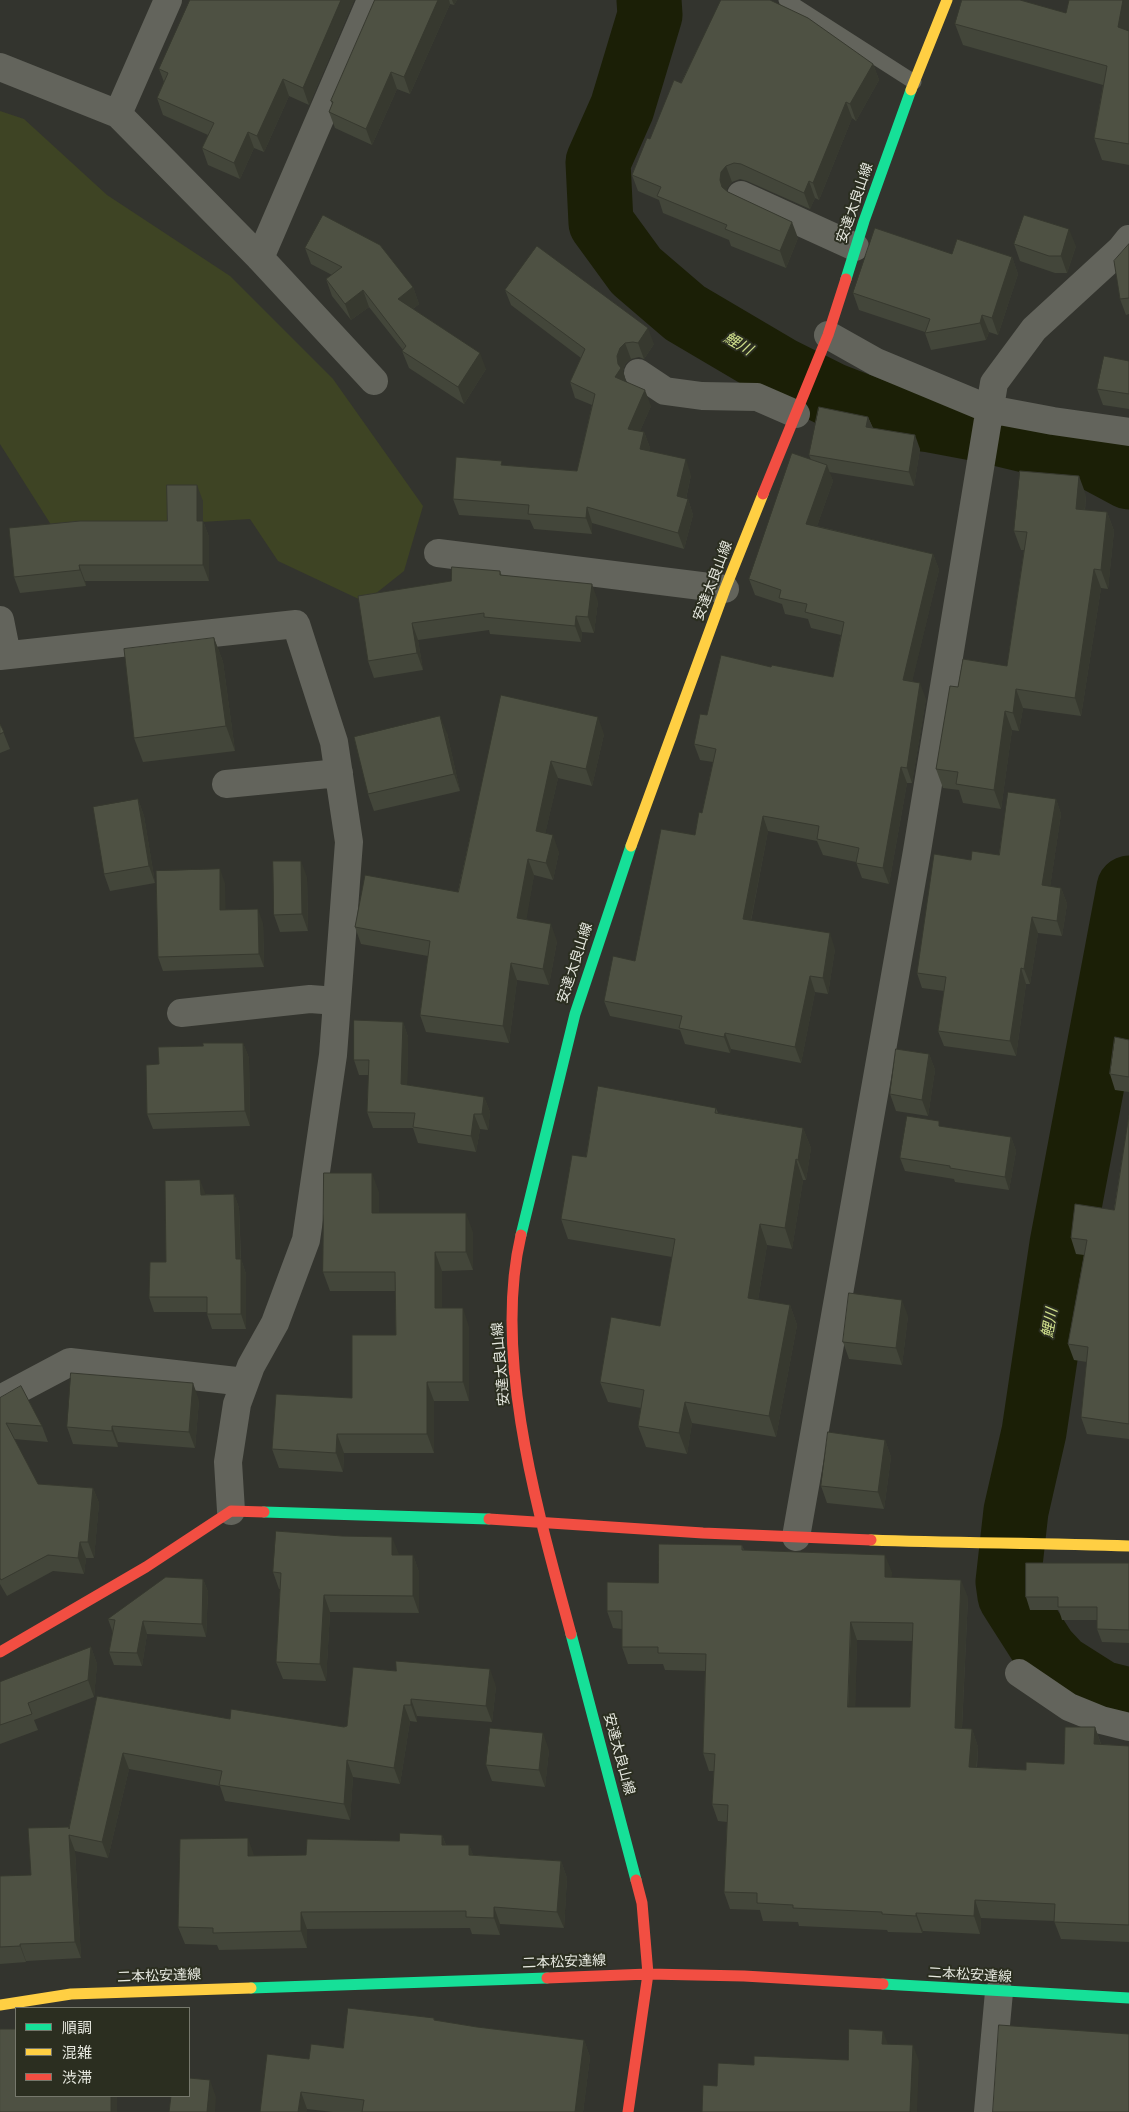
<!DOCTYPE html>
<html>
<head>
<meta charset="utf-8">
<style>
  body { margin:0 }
  #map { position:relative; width:1129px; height:2112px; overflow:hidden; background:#33342e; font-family:Quicksand,"Noto Sans JP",sans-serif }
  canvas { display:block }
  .legend { position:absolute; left:15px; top:2007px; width:175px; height:90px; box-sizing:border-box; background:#2b2e20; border:1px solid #76786c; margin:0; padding:6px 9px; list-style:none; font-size:15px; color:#e6e8df }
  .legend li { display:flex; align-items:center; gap:10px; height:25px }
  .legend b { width:25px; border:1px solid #76786c }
</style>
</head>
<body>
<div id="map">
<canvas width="1129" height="2112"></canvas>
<ul class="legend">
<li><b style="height:6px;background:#16e098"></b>順調</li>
<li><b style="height:6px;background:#ffcf43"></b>混雑</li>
<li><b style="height:6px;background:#f24e42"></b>渋滞</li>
</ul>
</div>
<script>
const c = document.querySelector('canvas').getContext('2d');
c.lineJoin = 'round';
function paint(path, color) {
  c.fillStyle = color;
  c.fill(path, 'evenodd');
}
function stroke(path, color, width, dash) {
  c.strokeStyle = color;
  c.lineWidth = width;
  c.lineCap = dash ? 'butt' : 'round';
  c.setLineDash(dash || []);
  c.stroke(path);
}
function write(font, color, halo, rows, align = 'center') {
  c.font = font + ' Quicksand,"Noto Sans JP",sans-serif';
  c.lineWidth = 4;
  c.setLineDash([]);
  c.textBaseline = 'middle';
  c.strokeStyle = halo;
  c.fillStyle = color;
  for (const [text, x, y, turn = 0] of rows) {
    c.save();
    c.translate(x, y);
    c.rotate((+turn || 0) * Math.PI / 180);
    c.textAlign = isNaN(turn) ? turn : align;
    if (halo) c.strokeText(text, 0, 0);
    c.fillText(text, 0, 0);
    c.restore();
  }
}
paint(new Path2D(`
  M0,111L24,119L107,195L230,276L333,379L423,506L404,571L365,602L278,561L250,519L55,531L0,444Z`), '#3e4424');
stroke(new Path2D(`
  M649,0L650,15L622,108L598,162L601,223L636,271L685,313L780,369L832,395L881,414L931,420L979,429L1088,455L1129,477
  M1129,888L1062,1244L1034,1432L1016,1511L1008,1582L1010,1596L1015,1604L1045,1651L1060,1667L1101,1693L1129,1700`), '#1b1f06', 65);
stroke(new Path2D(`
  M786,0L914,82`), '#63645c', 15);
stroke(new Path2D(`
  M0,67L118,114L168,0
  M118,114L260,258L374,381
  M741,195L855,247
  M260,258L371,0
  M828,335L876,362L989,409L1053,421L1129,432
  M638,373L665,391L702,396L757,397L796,414
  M438,553L725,589
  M0,620L7,655
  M0,656L296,624L334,742L349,842L333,1055L306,1240L275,1323L251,1366L237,1404L228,1462L231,1511
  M226,784L339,773
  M181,1013L310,999L337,1001
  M0,1399L70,1362L245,1382
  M796,1537L917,851L994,383L1034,329L1121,249L1129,239
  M1019,1673L1069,1707L1101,1720L1129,1727
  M988,2112L999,1992`), '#63645c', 28);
stroke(new Path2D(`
  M846,279L864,221L911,90
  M521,1235L575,1014L631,846
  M264,1512L489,1519
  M571,1634L636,1880
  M883,1984L1129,1998
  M251,1988L547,1978`), '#16e098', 11);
stroke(new Path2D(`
  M911,90L947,0
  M631,846L725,589L763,494
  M871,1540C957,1543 1043,1543 1129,1546
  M0,2005L71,1994L251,1988`), '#ffcf43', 11);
stroke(new Path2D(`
  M763,494L828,335L846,279
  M521,1235C492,1358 539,1515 571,1634
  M489,1519L703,1533L871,1540
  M0,1652L146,1567L231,1511L264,1512
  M547,1978L648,1974L744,1976L883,1984
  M628,2112L648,1974L642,1903L636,1880`), '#f24e42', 11);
paint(new Path2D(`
  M354,0L309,105L289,96L264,152L254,148L240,179L208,165L202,148L208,135L163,115L157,98L164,82L159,69Z
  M375,0H457L454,5L450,4L410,94L397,89L372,145L335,128L329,112L332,104L331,101Z
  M1129,0V165L1102,160L1094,138L1103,85L963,45L955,24L1066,13Z
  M873,64L879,80L856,121L852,118L819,200L815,198L810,209L747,181L740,179L732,182L727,188V191L798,238L786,268L731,246L729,240L663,213L659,200L638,191L632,175L650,139L681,83Z
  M1014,244L1076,246L1067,273H1055L1020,261Z
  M1129,244V314L1126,315L1120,299Z
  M305,248L413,287L419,304L413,309L486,369L464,404L409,368L402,351L403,350L369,307L351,320L332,296L326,279L332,275L311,264Z
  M952,254L1012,257L1018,274L998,335L989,332L986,340L931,350L925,333V332L859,310L853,293Z
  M505,290L654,344L644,359L639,357L631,359L625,364L623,371L626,382L651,406L640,431L644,432L650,448L649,451L691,475L686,499H688L693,515L684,549L592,523V534L534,529L530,520L459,515L453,499L503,465L577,471L592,405L575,398L570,382L581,358L511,305Z
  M1129,361V409L1103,405L1097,389Z
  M868,417L873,428L920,449L914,486L829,472L833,481L817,526L933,554L939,570L912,681L926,699L912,783H907L889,884L862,878L856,862L823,855L817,841L768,831L751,921L835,949L828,994L815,992L801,1063L731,1049L730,1053L685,1044L680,1030L610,1016L604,1001L635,961L695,835L702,813L713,762L700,760L694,744L707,715L771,667L833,677L841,635L811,628L808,619L785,614L782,604L755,595L749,579L811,460L809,455Z
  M1086,495L1085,510L1107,512L1114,531L1108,589L1101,588L1081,716L1023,708L1019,731L1012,730L1001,809L963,803L959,790L943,788L936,769L958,687L1007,666L1024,550H1021L1014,531Z
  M203,501V521L209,537V581H85L86,586L20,593L14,577L167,521Z
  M500,571L502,576L598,601L594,633L582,632L581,642L490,634L489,630L418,640L423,670L374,678L368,661L451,581Z
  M214,638L223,662L235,751L143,762L134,738Z
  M501,695L604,734L592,786L558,778L545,834L559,852L553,880L534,875L526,919L557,941L549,985L517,980L509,1043L426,1032L420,1015L428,956L361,944L355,927L458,892Z
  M0,724L10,749L0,753Z
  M447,733L460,791L374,811L368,794Z
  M138,799L144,816L155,883L110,891L104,874Z
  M1056,799L1061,814L1050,887L1061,888L1067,904L1062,936L1038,933L1030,984H1026L1016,1056L944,1046L938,1031L944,991L922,988L917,973L999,855Z
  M307,877L308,931L280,932L274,915Z
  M225,883V910L263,923L264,967L163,971L158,957Z
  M403,1022L408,1037L407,1085L484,1097L490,1112L488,1130L480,1129L476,1152L418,1143L413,1128H373L367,1112L369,1075H359L354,1060Z
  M1129,1040V1092L1115,1090L1110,1074Z
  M243,1043L249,1058L250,1126L153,1129L147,1114L159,1064L203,1046Z
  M929,1054L935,1070L928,1116L896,1111L890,1094Z
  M716,1108L718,1113L803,1128L811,1148L806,1180H803L792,1249L767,1245L758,1300L790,1305L797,1325L776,1437L692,1423L687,1454L646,1447L638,1426L641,1408L608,1402L600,1382L660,1326L672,1257L568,1239L561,1219L586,1157Z
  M1129,1115V1439L1087,1434L1081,1417L1087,1362L1074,1360L1068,1344L1084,1255L1076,1254L1071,1238L1114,1210Z
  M941,1127L1011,1137L1016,1151L1009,1190L955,1182L954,1179L905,1171L900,1158Z
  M379,1192V1213L473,1232V1270L442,1271V1308L469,1327V1401H434V1453H344L343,1472L279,1468L272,1449L352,1398L396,1335L395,1291H330L323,1272Z
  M205,1194H234L239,1208L241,1259L246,1274V1329H212L207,1314V1312H154L149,1297L166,1262Z
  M908,1316L902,1365L849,1359L843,1342Z
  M0,1398L42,1426L48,1442L14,1439L38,1484L93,1488L99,1503L94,1558H86L84,1574L53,1571L7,1596L0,1584Z
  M199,1400L195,1448L118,1442V1447L73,1444L67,1427Z
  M885,1440L891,1457L884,1509L827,1503L821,1486Z
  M742,1545L744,1550L892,1572L891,1577L968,1597L962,1728L972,1729L978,1747L977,1767L1026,1770L1064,1764L1095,1727L1101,1744L1129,1746V1942L1061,1939L1054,1921L981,1918L980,1934L923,1931L922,1933L888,1932L887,1930L799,1926L798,1922L763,1921L760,1910L730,1909L724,1892L727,1822L718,1821L712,1804L714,1771H709L703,1753L705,1671L665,1670L663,1664H628L622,1647V1629L613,1628L607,1611ZM857,1640L913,1641L910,1707H855Z
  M399,1554V1555H413L419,1572V1613L330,1612L326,1681L283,1679L276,1662L280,1589H279L273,1572Z
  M1129,1563V1643L1102,1642L1097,1629V1620H1062L1059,1610H1030L1026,1597Z
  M203,1579L208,1592L206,1637L147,1634L142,1666L114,1665L109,1652L113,1633L108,1619Z
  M91,1647L97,1664L94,1697L34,1720L38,1730L0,1744V1682Z
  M353,1667L496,1686L492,1722L417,1716V1722L410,1721L400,1784L353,1777L350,1820L225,1801L220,1786L129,1769L108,1858L75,1851L81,1958L26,1961V1962L0,1964V1876L31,1875L69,1828L97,1696L230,1719L344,1727L347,1726Z
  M549,1750L545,1787L492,1781L486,1765Z
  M442,1835L446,1845H469L473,1855L561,1861L567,1878L564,1928L500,1924V1935L472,1934L470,1928L307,1929V1948L219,1950L217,1945L185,1944L178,1927L254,1855V1856L306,1855Z
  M434,2018L435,2021L477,2027L584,2040L590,2057L583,2112H333L307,2109L306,2112H260L309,2059Z`), '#43463a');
paint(new Path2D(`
  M341,0H354L309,105L303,88Z
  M438,0H449L450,4L410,94L404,77Z
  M452,0H457L454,5Z
  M1123,0H1129V33L1118,27Z
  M873,64L879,80L856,121L850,104Z
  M391,72L397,89L372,145L366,129Z
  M283,79L289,96L264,152L257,136Z
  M846,102L852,118L819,200L813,183Z
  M248,132L254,148L240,179L234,163Z
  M726,166L732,182L727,188L726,197L720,180L721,172Z
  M809,181L815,198L810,209L804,193Z
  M792,222L798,238L786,268L780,251Z
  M1069,229L1076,246L1067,273L1061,256Z
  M1012,257L1018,274L998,335L992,318Z
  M413,287L419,304L404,316L398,299Z
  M363,290L369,307L351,320L345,304Z
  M982,315L989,332L986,340L980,323Z
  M648,328L654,344L644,359L638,343Z
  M625,343L631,359L625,364L623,371L627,384L615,377L618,364L617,356L620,348Z
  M480,353L486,369L464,404L458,387Z
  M645,390L651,406L634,445L628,429Z
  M868,417L874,431L866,427Z
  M644,432L650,448L646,465L640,449Z
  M915,435L920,449L914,486L909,472Z
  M686,459L691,475L683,512L677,496Z
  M827,465L833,481L812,540L806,524Z
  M1079,476L1086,495L1083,528L1076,509Z
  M197,485L203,501V537L197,521Z
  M688,499L693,515L684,549L678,533Z
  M587,507L592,523V534L586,518Z
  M1107,512L1114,531L1108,589L1101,570Z
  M203,521L209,537V581L203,565Z
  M933,554L939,570L909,695L903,680Z
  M79,565L85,581L86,586L80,570Z
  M1094,569L1101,588L1081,716L1075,698Z
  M592,584L598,601L594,633L588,617Z
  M576,616L582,632L581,642L575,626Z
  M412,623L418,640L423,670L417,653Z
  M214,638L223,662L235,751L226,726Z
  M920,683L926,699L912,783L907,768Z
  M1016,689L1023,708L1019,731L1013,713Z
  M1005,711L1012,730L1001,809L994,790Z
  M440,716L447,733L460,791L454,774Z
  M598,717L604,734L592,786L586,769Z
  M551,761L558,778L542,848L536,831Z
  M901,767L907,783L889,884L883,868Z
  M138,799L144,816L155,883L149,866Z
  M1056,799L1061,814L1048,901L1042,885Z
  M763,816L768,831L748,935L743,919Z
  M553,835L559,852L553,880L546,863Z
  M528,859L534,875L524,935L517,918Z
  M301,861L307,877L308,931L302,914Z
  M220,869L225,883L226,924L220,910Z
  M1061,888L1067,904L1062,936L1057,921Z
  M258,909L263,923L264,967L259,954Z
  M1032,917L1038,933L1030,984L1024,969Z
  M551,924L557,941L549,985L543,969Z
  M830,933L835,949L828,994L823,978Z
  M511,963L517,980L509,1043L503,1026Z
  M1021,968L1026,984L1016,1056L1010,1041Z
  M810,976L815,992L801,1063L795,1047Z
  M403,1022L408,1037L407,1099L401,1084Z
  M725,1033L731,1049L730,1053L724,1037Z
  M243,1043L249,1058L250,1126L245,1111Z
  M929,1054L935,1070L928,1116L922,1100Z
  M484,1097L490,1112L488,1130L482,1114Z
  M474,1114L480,1129L476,1152L471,1136Z
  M803,1128L811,1148L806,1180L798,1160Z
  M1011,1137L1016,1151L1009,1190L1005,1177Z
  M796,1159L803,1180L792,1249L785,1228Z
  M372,1173L379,1192V1232L372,1213Z
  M200,1180L206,1195H201Z
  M234,1194L239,1208L241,1274L236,1259Z
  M466,1213L473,1232V1270L466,1252Z
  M760,1224L767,1245L755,1318L748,1298Z
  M435,1252L442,1271V1327L435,1308Z
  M241,1259L246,1274V1329L241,1314Z
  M902,1300L908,1316L902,1365L896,1348Z
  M790,1305L797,1325L776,1437L769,1416Z
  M463,1308L469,1327V1401L463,1382Z
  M427,1382L434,1401V1453L427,1434Z
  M193,1383L199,1400L195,1448L189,1432Z
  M685,1402L692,1423L687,1454L679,1433Z
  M112,1426L118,1442V1447L112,1431Z
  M337,1434L344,1453L343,1472L336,1453Z
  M885,1440L891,1457L884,1509L878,1492Z
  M93,1488L99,1503L94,1558L88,1542Z
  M392,1537L399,1554V1572L392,1555Z
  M80,1542L86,1558L84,1574L78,1558Z
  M413,1555L419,1572V1613L413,1596Z
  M885,1555L892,1572L891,1594L885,1577Z
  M203,1579L208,1592L206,1637L202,1624Z
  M961,1580L968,1597L961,1745L955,1728Z
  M324,1595L330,1612L326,1681L320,1664Z
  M143,1621L147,1634L142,1666L137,1653Z
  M851,1622L857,1640L855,1725L848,1707Z
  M91,1647L97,1664L94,1697L88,1680Z
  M490,1669L496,1686L492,1722L486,1706Z
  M411,1699L417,1716V1722L411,1705Z
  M404,1705L410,1721L400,1784L394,1768Z
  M1095,1727L1101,1745L1094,1744Z
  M972,1729L978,1747L975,1784L969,1767Z
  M543,1733L549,1750L545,1787L539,1770Z
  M123,1753L129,1769L108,1858L102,1842Z
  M347,1760L353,1777L350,1820L344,1804Z
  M69,1835L75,1851L81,1958L75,1942Z
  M442,1835L448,1851L442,1845Z
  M248,1838L254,1855V1873L248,1856Z
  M469,1845L476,1862L469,1855Z
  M561,1861L567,1878L564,1928L557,1912Z
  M975,1900L981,1918L980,1934L974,1916Z
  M494,1907L500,1924V1935L494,1918Z
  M301,1912L307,1929V1948L301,1931Z
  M916,1913L923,1931L922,1933L916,1916Z
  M20,1944L26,1961V1962L20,1946Z
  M883,2031L889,2047L882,2044Z
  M584,2040L590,2057L583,2112H575Z
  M913,2045L919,2061L917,2112H910Z
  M210,2080L216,2097L215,2112H207Z
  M301,2092L307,2109L306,2112H298Z
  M111,2096H117V2112H111Z`), '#37392f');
const building = new Path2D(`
  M190,0H341L303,88L283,79L257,136L248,132L234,163L202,148L214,123L157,98L168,73L159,69Z
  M375,0H438L404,77L391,72L366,129L329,112L333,102L331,101Z
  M721,0H770L808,18L873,64L850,104L846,102L813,183L809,181L804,193L741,164L734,163L726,166L721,172L720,180L722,187L728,192L792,222L780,251L725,229L727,225L657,196L661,187L632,175L647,138L650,139L674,80L681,83Z
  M962,0H1020L1066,13L1069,0H1123L1118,27L1129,31V144L1094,138L1107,66L955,24Z
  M323,215L380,245L413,287L398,299L480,353L458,387L402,351L406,346L363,290L345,304L326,279L342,267L305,248Z
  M1024,215L1069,229L1061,256H1049L1014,244Z
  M875,228L952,254L957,239L1012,257L992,318L982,315L980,323L925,333L930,319L853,293Z
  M1129,244V298L1120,299L1114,261Z
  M537,246L648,328L638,343L633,342L625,343L620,348L617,356L618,364L621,368L615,377L645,390L628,429L644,432L640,449L686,459L677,496L688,499L678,533L587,507L586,518L528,514L529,505L453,499L456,457L502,461L501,465L577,471L595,394L570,382L585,349L505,290Z
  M1104,356L1129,361V394L1097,389Z
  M819,407L868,417L866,427L915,435L909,472L809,455Z
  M792,453L827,465L806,524L933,554L903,680L920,683L907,768L901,767L883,868L856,863L859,848L817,839L819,826L763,816L743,919L830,933L823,978L810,976L795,1047L725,1033L724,1037L679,1028L682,1016L604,1001L613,956L635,961L661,829L695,835L699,812L702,813L716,749L694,744L700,714L707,715L721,655L771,667L772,665L833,677L844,622L805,612L807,604L779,598L781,590L749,579Z
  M1020,471L1079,476L1076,509L1107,512L1101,570L1094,569L1075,698L1016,689L1013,713L1005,711L994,790L956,784L958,772L936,769L950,686L958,687L963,659L1007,666L1027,532L1014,531Z
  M167,485H197V521H203V565H79L80,570L14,577L9,528L80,521H167Z
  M452,567L500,571V575L592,584L588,617L576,616L575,626L484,617V613L412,623L417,653L368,661L358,596L451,581Z
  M214,638L226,726L134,738L124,649Z
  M501,695L598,717L586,769L551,761L536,831L553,835L546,863L528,859L517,918L551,924L543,969L511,963L503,1026L420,1015L430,941L355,927L365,875L458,892Z
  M440,716L454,774L368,794L354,737Z
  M0,724L4,732L0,734Z
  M1008,792L1056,799L1042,885L1061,888L1057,921L1032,917L1024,969L1021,968L1010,1041L938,1031L946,977L917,973L934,854L971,860L972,851L999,855Z
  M138,799L149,866L104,874L93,807Z
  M273,861H301L302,914L274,915Z
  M220,869V910L258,909L259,954L158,957L156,871Z
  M354,1020L403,1022L401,1084L484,1097L482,1114H474L471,1136L413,1127L415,1113L367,1112L369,1060H354Z
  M1115,1037L1129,1040V1077L1110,1074Z
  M203,1043H243L245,1111L147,1114L146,1065L159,1064L158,1047L203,1046Z
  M896,1049L929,1054L922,1100L890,1094Z
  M598,1086L716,1108L715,1113L803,1128L798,1160L796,1159L785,1228L760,1224L748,1298L790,1305L769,1416L685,1402L679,1433L638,1426L644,1390L600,1382L611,1317L660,1326L675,1239L561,1219L572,1155L586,1157Z
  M1129,1115V1424L1081,1417L1088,1347L1068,1344L1087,1240L1071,1238L1075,1204L1114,1210Z
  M907,1116L939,1121V1126L1011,1137L1005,1177L950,1168V1166L900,1158Z
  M324,1173H372V1213H466V1252H435V1308H463V1382H427V1434H337L336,1453L272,1449L276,1394L352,1398V1335H396L395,1272H323Z
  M200,1180L201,1195L234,1194L236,1259H241V1314H207V1297H149L150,1262H166L165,1181Z
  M849,1293L902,1300L896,1348L843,1342Z
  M71,1373L193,1383L189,1432L112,1426V1431L67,1427Z
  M21,1386L42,1426L6,1423L38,1484L93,1488L88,1542H80L78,1558L48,1555L1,1580L0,1578V1398Z
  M828,1432L885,1440L878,1492L821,1486Z
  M276,1531L342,1536L392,1537V1555H413V1596L324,1595L320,1664L276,1662L281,1573L273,1572Z
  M659,1544L742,1545V1550L885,1555V1577L961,1580L955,1728L972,1729L969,1767L1026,1770V1762L1064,1764L1065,1727H1095L1094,1744L1129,1746V1925L1054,1922L1055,1904L975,1900L974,1916L916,1913V1916L882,1914V1912L793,1908V1905L757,1903V1893L724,1892L728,1805L712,1804L715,1754L703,1753L706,1654L658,1653V1647H622V1611H607V1582L658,1583ZM851,1622L913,1623L910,1707H848Z
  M1026,1563H1129V1630L1097,1629V1607H1058V1597H1026Z
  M166,1577L203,1579L202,1624L143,1621L137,1653L109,1652L115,1620L108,1619Z
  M91,1647L88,1680L28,1703L32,1714L0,1725V1682Z
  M396,1661L490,1669L486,1706L411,1699V1705H404L394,1768L347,1760L344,1804L219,1785L222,1771L123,1753L102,1842L69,1835L75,1942L20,1944V1946L0,1947V1876L31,1875L28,1828L69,1827V1829L97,1696L230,1719L231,1709L344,1727L347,1726L353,1667L396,1671Z
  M490,1728L543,1733L539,1770L486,1765Z
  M400,1833L442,1835V1845H469V1855L561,1861L557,1912L494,1907V1918L466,1917V1911L301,1912V1931L213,1933V1928L178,1927L180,1839L248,1838V1856L306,1855L307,1839L399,1841Z
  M348,2008L434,2018V2020L477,2027L584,2040L575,2112H362L364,2100L301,2092L298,2112H260L267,2054L309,2059L311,2044L343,2048Z
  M999,2025L1129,2034V2112H993Z
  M0,2029H16V2096H111V2112H0Z
  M849,2029L883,2031L882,2044L913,2045L910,2112H702L703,2085L717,2086L718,2063L754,2065V2056L848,2060Z
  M189,2078L210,2080L207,2112H169L171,2096H189Z`);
paint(building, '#4e5143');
stroke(building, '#37392f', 1);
write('14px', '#e6e8df', '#2b2e20', [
  ["安達太良山線",855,203,-71],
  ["安達太良山線",713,581,-69],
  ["安達太良山線",575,963,-72],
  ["安達太良山線",501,1364,-95],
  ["安達太良山線",619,1754,75],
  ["二本松安達線",564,1962,-2],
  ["二本松安達線",970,1975,3],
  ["二本松安達線",159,1976,-2]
]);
write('italic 15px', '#d0e08c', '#2b2e20', [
  ["鯉川",738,344,31],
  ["鯉川",1050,1323,-81]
]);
</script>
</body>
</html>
